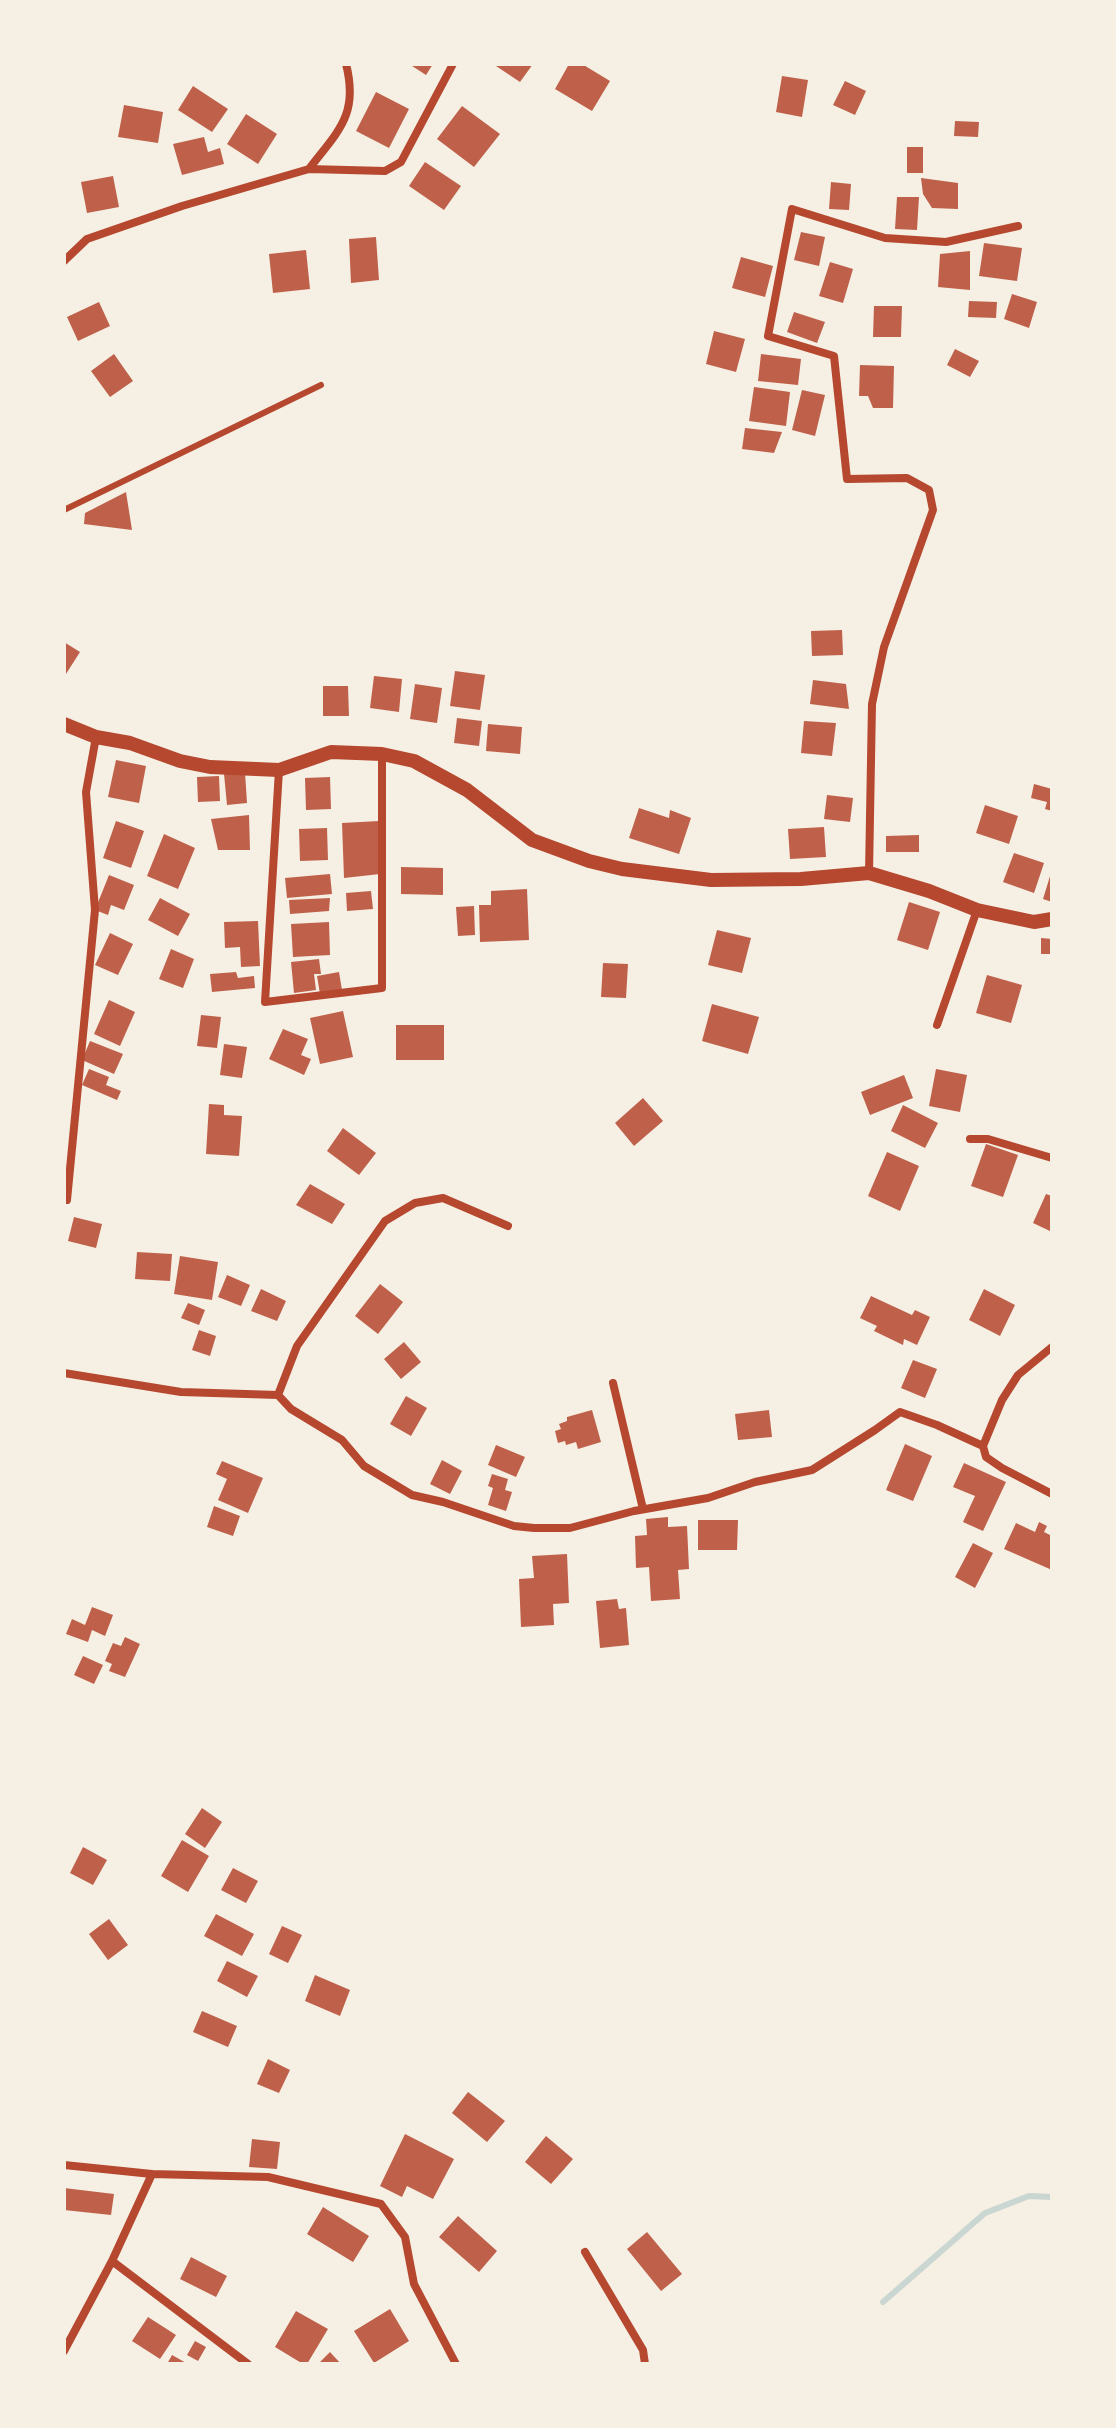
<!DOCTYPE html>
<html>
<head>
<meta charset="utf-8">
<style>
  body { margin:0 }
  #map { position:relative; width:1116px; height:2428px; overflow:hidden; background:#f6efe4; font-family:Ubuntu,sans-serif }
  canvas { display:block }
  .frame { position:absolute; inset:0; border:66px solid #f6efe4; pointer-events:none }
</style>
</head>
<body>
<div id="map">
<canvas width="1116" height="2428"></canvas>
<div class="frame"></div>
</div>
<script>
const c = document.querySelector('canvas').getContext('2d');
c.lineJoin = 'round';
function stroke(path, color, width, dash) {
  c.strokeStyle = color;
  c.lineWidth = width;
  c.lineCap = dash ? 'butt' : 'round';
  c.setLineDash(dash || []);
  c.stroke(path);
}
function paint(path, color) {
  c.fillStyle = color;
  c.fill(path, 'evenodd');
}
stroke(new Path2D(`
  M883,2302L985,2213L1029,2196L1052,2197`), '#c9d6d2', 6);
paint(new Path2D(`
  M409,64H433L426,75Z
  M493,64H533L520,82Z
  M569,64H582L610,81L592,111L555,89Z
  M782,76L808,80L802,117L776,112Z
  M845,81L866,91L855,115L833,105Z
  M193,86L228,109L212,132L178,110Z
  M376,92L409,109L389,148L356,131Z
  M124,105L163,112L158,143L118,137Z
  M462,106L500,134L474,167L437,139Z
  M246,114L277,134L258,164L227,144Z
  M955,121L979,122L978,137L954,136Z
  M204,137L208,152L220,148L224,164L182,175L173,144Z
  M907,147H923V173H907Z
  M425,162L461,186L444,210L409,186Z
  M113,176L119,207L87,213L81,182Z
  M921,178L958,183V209L932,208L923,194Z
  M831,182L851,184L849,210L829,209Z
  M897,197H919L917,230L895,229Z
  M801,232L825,237L819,266L794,260Z
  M376,237L379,280L351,283L349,239Z
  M984,243L1022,248L1017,281L979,276Z
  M306,250L310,289L273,293L269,254Z
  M970,251V290L938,287L940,254Z
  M741,257L773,266L765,297L732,288Z
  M830,262L853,269L843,303L819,296Z
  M1012,294L1037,302L1029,328L1004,319Z
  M969,301L997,302L996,318L968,317Z
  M99,302L110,326L78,341L67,317Z
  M874,306H902L901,337H873Z
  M794,312L825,322L817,343L787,332Z
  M714,331L745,339L736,372L706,364Z
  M955,349L979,361L970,377L947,365Z
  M114,354L133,381L110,397L91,371Z
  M761,354L801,359L798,385L758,381Z
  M860,365L894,366L893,408H873L868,396H859Z
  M754,387L790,392L786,426L749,421Z
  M802,390L825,395L815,436L792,430Z
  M745,428L782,432L774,453L742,449Z
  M126,492L132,530L84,524L85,513Z
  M842,630L843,655L812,656L811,631Z
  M64,642L80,652L66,674L64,673Z
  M455,671L485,675L480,710L450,706Z
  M374,676L402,679L399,712L370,708Z
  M813,680L846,684L849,709L810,704Z
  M415,684L442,688L437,723L410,719Z
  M323,686H348L349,716H323Z
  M457,718L482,721L479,746L454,743Z
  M804,721L836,723L832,756L801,753Z
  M488,724L522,727L520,754L486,751Z
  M116,760L146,766L139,803L108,797Z
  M245,772L247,803L227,805L224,774Z
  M219,776L220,801L198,802L197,777Z
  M330,777L331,809L306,810L305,778Z
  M1034,784L1052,789V811L1045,809L1047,802L1031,798Z
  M827,795L853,798L850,822L824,819Z
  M985,805L1018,816L1009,844L976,833Z
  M639,808L669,818L670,810L691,818L679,854L629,838Z
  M249,815L250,850H218L211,819Z
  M116,821L144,831L131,868L103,858Z
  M379,821L380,874L344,878L342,823Z
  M824,827L826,857L790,859L788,829Z
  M327,828L328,860L300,861L299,829Z
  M164,834L195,848L178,889L147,876Z
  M919,835V852H886V836Z
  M1014,853L1044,863L1034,893L1003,882Z
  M401,867L443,868V895L401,894Z
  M1051,873H1052V902L1043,899Z
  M330,874L332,894L287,898L285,878Z
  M109,875L134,885L124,910L111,905L108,915L95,910Z
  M527,889L529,940L480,942L479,905H491V891Z
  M371,891L373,909L347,911L346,893Z
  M160,898L190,914L178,936L148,920Z
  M330,898L329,911L290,914L289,900Z
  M909,902L940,912L928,950L897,940Z
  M474,906L475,935L458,936L456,907Z
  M258,921L260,966L241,967L240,947L225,948L224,922Z
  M329,922L330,955L293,957L291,924Z
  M717,930L751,938L742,973L708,965Z
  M110,933L133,944L118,975L95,965Z
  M1041,938L1052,939V954H1041Z
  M171,949L194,959L183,988L159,979Z
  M319,959L321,974H314L316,990L294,993L291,962Z
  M603,963L628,964L626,998L601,997Z
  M236,972L238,978L254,976L255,988L212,992L210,974Z
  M339,972L342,990L320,994L317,976Z
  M987,975L1022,985L1011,1023L976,1013Z
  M109,1000L135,1012L120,1046L94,1034Z
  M712,1004L759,1017L748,1054L702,1041Z
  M343,1011L353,1057L320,1064L310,1018Z
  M201,1015L221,1017L217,1048L197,1046Z
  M396,1025H444V1060H396Z
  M283,1029L308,1039L301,1055L311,1059L304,1075L269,1059Z
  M90,1041L123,1054L114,1074L82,1060Z
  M224,1044L247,1047L242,1078L220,1075Z
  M89,1069L109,1077L106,1085L121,1091L117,1100L82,1085Z
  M936,1069L967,1075L960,1112L929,1106Z
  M904,1075L913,1098L870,1115L861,1092Z
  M643,1098L663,1121L634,1146L615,1123Z
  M209,1104L224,1105V1115L242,1116L239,1156L206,1154Z
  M903,1105L938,1123L925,1148L891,1131Z
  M343,1128L376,1153L359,1175L327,1151Z
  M986,1144L1018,1155L1003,1197L971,1186Z
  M887,1152L919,1166L900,1211L868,1196Z
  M310,1184L345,1204L332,1224L296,1205Z
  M1046,1194L1052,1196V1232L1033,1223Z
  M74,1217L102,1224L96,1248L68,1241Z
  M137,1252L172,1254L170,1281L135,1279Z
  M180,1256L218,1262L212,1300L174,1294Z
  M227,1275L250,1285L241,1306L218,1297Z
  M380,1284L403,1302L378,1334L355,1316Z
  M261,1289L286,1301L277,1321L251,1311Z
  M984,1289L1015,1305L1000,1336L969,1320Z
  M871,1296L912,1315L915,1310L930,1317L917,1345L904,1339L903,1345L874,1331L877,1326L860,1318Z
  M188,1303L205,1310L199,1325L181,1318Z
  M199,1330L216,1336L210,1356L192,1350Z
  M404,1342L421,1362L401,1379L384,1359Z
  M913,1360L937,1369L925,1398L901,1388Z
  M406,1396L427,1408L411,1436L390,1424Z
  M592,1410L601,1442L578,1449L576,1442L566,1445L565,1441L558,1443L555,1431L561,1429L559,1424L567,1421V1417Z
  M769,1410L772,1437L738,1440L735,1414Z
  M905,1444L932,1456L913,1501L886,1490Z
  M496,1445L525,1457L516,1477L488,1465Z
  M442,1460L462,1471L450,1494L430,1484Z
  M222,1461L263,1478L248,1513L218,1500L227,1479L216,1474Z
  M964,1463L1006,1482L983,1531L963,1522L975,1496L953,1487Z
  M492,1474L508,1479L505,1490L512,1492L506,1511L488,1505L493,1488L488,1486Z
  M214,1506L240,1516L233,1536L207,1527Z
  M668,1517V1527L687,1526L689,1569L678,1570L680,1599L651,1601L649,1567L636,1568L635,1536L647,1535L646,1519Z
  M698,1520H738L737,1550H698Z
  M1039,1522L1047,1526L1044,1532L1052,1536V1570L1004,1549L1016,1523L1035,1532Z
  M973,1543L993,1553L975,1588L955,1577Z
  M567,1554L569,1603L553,1604L554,1625L521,1627L519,1579L534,1578L532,1556Z
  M617,1599L619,1609L626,1608L629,1645L600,1648L596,1601Z
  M92,1607L113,1615L105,1636L92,1630L88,1642L66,1634L72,1619L85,1625Z
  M125,1637L140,1644L125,1677L109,1671L112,1664L105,1661L113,1643L121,1646Z
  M83,1656L103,1665L94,1684L74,1675Z
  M202,1808L222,1822L205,1848L185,1834Z
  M182,1840L209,1856L188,1892L161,1876Z
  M83,1847L107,1860L93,1885L70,1873Z
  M233,1868L258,1881L246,1903L221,1890Z
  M216,1914L254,1934L242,1956L204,1936Z
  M109,1919L128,1945L108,1960L89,1934Z
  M282,1926L302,1935L288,1963L269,1954Z
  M227,1961L258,1976L247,1997L217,1981Z
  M315,1975L350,1990L340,2016L305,2001Z
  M202,2011L237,2026L228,2047L193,2032Z
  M268,2059L290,2070L279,2093L257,2084Z
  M468,2092L505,2121L487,2142L452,2113Z
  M405,2134L454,2159L433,2199L407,2186L402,2197L380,2186Z
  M546,2136L573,2159L551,2184L525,2162Z
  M252,2139L280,2142L277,2169L249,2167Z
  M64,2188L114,2194L111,2215L64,2210Z
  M323,2207L369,2236L353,2262L307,2234Z
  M458,2216L497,2251L479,2272L439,2237Z
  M647,2232L682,2274L661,2291L627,2249Z
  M191,2257L227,2276L216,2297L180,2279Z
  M390,2309L409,2341L374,2363L354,2331Z
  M296,2311L328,2329L307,2364H303L275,2347Z
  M148,2317L176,2335L160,2359L132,2341Z
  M195,2341L206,2347L198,2361L187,2355Z
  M330,2352L341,2364H318Z
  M172,2355L188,2364H167Z`), '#bf614a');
stroke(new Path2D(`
  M64,510L321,385`), '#b5482f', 6);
stroke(new Path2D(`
  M309,169C338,131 359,115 346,64
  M64,261L87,239L182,206L309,169L385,171L401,162L453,64
  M279,770L265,1002L382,988V754
  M869,873L872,704L884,647L933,510L929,490L907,478L847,479L834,356L768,336L792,209L885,238L946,242L1018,226
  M937,1025L977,910
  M970,1139H988L1052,1158
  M64,1200H67L95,910L86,792L96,737
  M64,1373L181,1392L278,1395
  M613,1383L643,1509
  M278,1395L291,1409L342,1440L364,1466L412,1495L443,1502L514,1526L534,1528H570L634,1511L708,1498L755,1482L812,1470L875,1430L900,1412L937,1425L983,1446L1002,1400L1018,1375L1052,1347
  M278,1395L297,1346L385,1221L415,1203L443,1198L508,1226
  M983,1446L986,1457L1002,1468L1052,1494
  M64,2165L152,2174
  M585,2252L643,2350L645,2364
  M64,2351L112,2261
  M248,2364L112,2261L152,2174L268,2177L381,2204L405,2237L414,2284L456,2364`), '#b5482f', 8);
stroke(new Path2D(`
  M64,724L96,737L130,743L180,761L210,767L279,770L331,752L382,754L414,761L467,790L532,840L589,861L622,869L711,880L801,879L869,873L929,891L977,910L1034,922L1052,919`), '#b5482f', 14);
</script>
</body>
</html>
